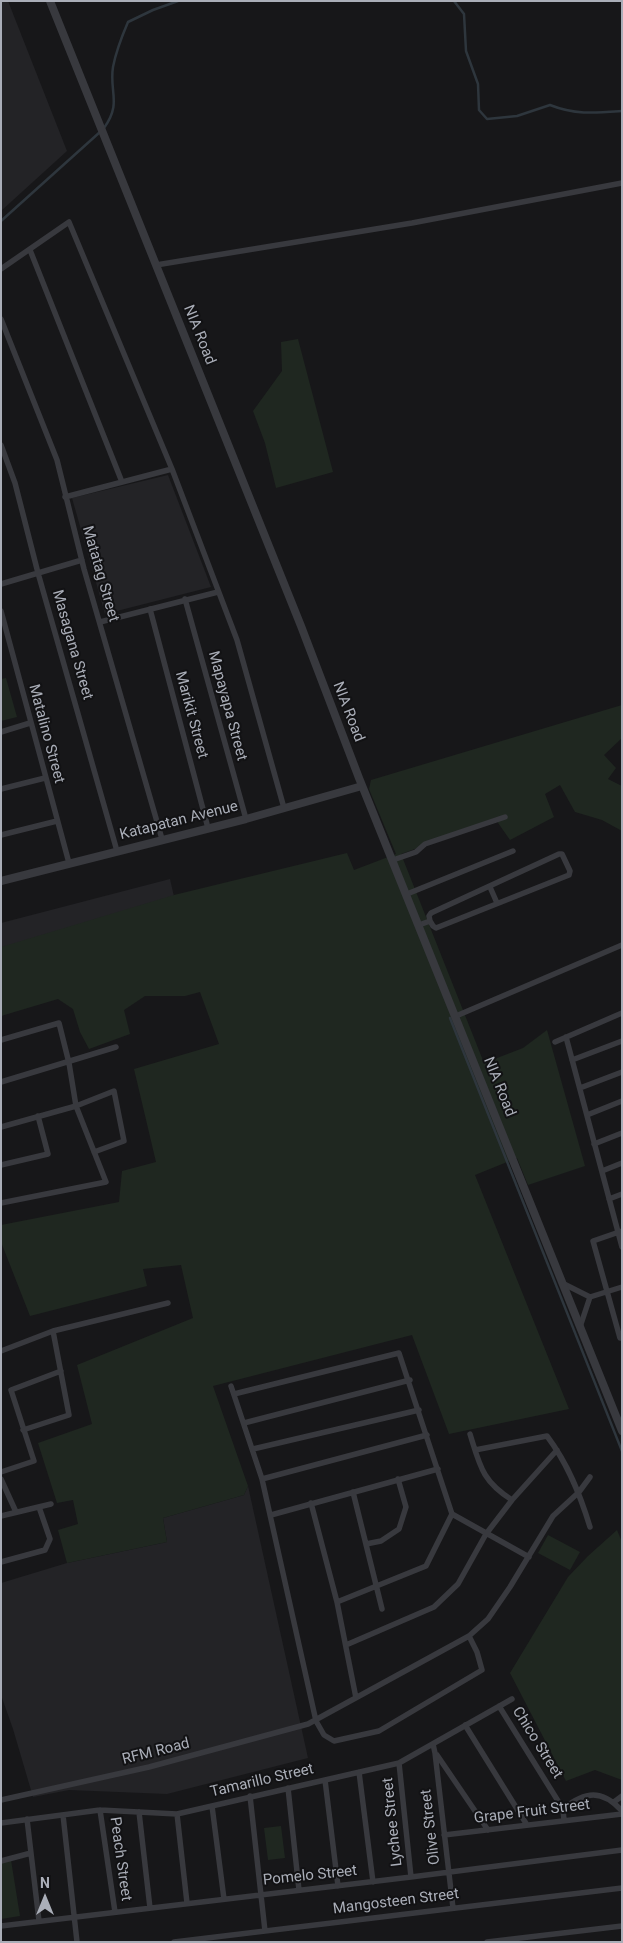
<!DOCTYPE html>
<html>
<head>
<meta charset="utf-8">
<style>
  body { margin:0 }
  #map { position:relative; width:623px; height:1943px; overflow:hidden; background:#171719; font-family:Roboto,sans-serif }
  canvas { display:block }
  .frame { position:absolute; inset:0; border:2px solid #aaaeb8; pointer-events:none }
  .north { position:absolute; left:20px; top:1873px; width:50px; height:50px; -webkit-text-stroke:4px #121214; paint-order:stroke; rotate:0deg; font-size:14px; font-weight:700; line-height:20px; text-align:center; color:#aaaeb8 }
  .north::after { content:''; display:block; margin:auto; width:18px; height:22px; background:#aaaeb8; clip-path:polygon(50% 0,100% 100%,50% 72%,0 100%) }
</style>
</head>
<body>
<div id="map">
<canvas width="623" height="1943"></canvas>
<div class="frame"></div>
<div class="north">N</div>
</div>
<script>
const c = document.querySelector('canvas').getContext('2d');
c.lineJoin = 'round';
function paint(path, color) {
  c.fillStyle = color;
  c.fill(path, 'evenodd');
}
function stroke(path, color, width, dash) {
  c.strokeStyle = color;
  c.lineWidth = width;
  c.lineCap = dash ? 'butt' : 'round';
  c.setLineDash(dash || []);
  c.stroke(path);
}
function write(font, color, halo, rows, align = 'center') {
  c.font = font + ' Roboto,sans-serif';
  c.lineWidth = 4;
  c.setLineDash([]);
  c.textBaseline = 'middle';
  c.strokeStyle = halo;
  c.fillStyle = color;
  for (const [text, x, y, turn = 0] of rows) {
    c.save();
    c.translate(x, y);
    c.rotate((+turn || 0) * Math.PI / 180);
    c.textAlign = isNaN(turn) ? turn : align;
    if (halo) c.strokeText(text, 0, 0);
    c.fillText(text, 0, 0);
    c.restore();
  }
}
paint(new Path2D(`
  M1,1H8L67,151L1,211Z
  M168,475L211,587L105,614L72,498Z
  M170,879L187,954L1,1016V923Z
  M248,1486L308,1758L167,1794L69,1790L33,1797L13,1729L1,1695V1583L67,1563L167,1542L163,1518L244,1495Z`), '#232326');
paint(new Path2D(`
  M298,339L333,472L276,488L265,443L253,411L282,371L281,342Z
  M6,678L17,717L1,721V679Z
  M622,705V738L604,755L616,768L608,779L622,786V831L602,820L575,812L560,785L545,794L554,817L510,840L496,820L401,854L484,1063L523,1048L547,1030L585,1166L528,1185L517,1158L475,1175L569,1409L449,1434L412,1335L213,1386L248,1486L244,1495L163,1518L167,1542L67,1563L58,1530L78,1524L73,1500L57,1503L38,1443L92,1424L77,1365L193,1318L181,1265L143,1269L147,1286L30,1316L1,1242V1225L119,1202L122,1171L156,1162L134,1069L219,1044L200,992L185,996H145L124,1010L130,1034L89,1049L80,1032L73,1009L58,999L1,1016V947L174,895L347,853L354,870L396,854L369,789L371,780Z
  M617,1530L622,1542V1780L595,1770L566,1781L510,1673L568,1577L588,1556Z
  M548,1535L580,1552L570,1570L538,1553Z
  M281,1826L285,1858L268,1860L264,1828Z
  M11,1860L20,1916L1,1919V1862Z`), '#1f2720');
stroke(new Path2D(`
  M454,1L464,14L466,51L478,84L479,110L487,119L517,116L550,105C575,115 595,113 622,111
  M104,128C122,103 109,92 113,67C116,51 122,36 128,22L153,10L178,1
  M1,221L100,132
  M450,1018L622,1451`), '#2e363d', 2.5);
stroke(new Path2D(`
  M30,250L122,482
  M156,265L412,223L622,183
  M1,269L69,222L172,469L237,640L284,808
  M1,319L57,460L84,569L162,839
  M1,445L15,483L38,573L117,851
  M65,497L172,469
  M1,584L82,560
  M185,599L246,819
  M150,609L208,828
  M1,611L69,863
  M100,622L218,592
  M1,732L30,723
  M1,789L45,778
  M1,835L57,821
  M393,860L416,852L425,844L505,817
  M490,887L497,903
  M407,894L513,851
  M419,925L430,921L429,916L431,913L559,854H562L570,871L569,875L436,928L433,926L430,921
  M456,1016L622,945
  M566,1037L622,1247
  M1,1040L59,1023L69,1063L76,1106L106,1182L1,1203
  M555,1042L622,1013
  M572,1060L622,1041
  M1,1082L116,1047
  M580,1088L622,1072
  M587,1115L622,1101
  M1,1127L76,1106L114,1091L124,1141L94,1152
  M594,1144L622,1133
  M1,1165L48,1154L38,1116
  M602,1171L622,1163
  M609,1199L622,1194
  M622,1231L593,1241L620,1338H622
  M562,1283L590,1297L580,1327
  M590,1297L622,1287
  M1,1351L53,1331L168,1303
  M231,1386L262,1479L316,1721L324,1735L334,1741L379,1731L482,1670L477,1652L469,1636
  M234,1394L399,1353L452,1514L529,1557
  M244,1423L410,1380
  M23,1430L69,1415L53,1331
  M470,1434C480,1466 482,1481 512,1500
  M253,1449L419,1410
  M475,1450L547,1436C568,1464 580,1494 590,1527
  M1,1472L34,1461L11,1390L61,1371
  M1,1479L16,1512
  M262,1479L427,1435
  M353,1492L382,1609
  M311,1503L337,1602L356,1698
  M271,1515L438,1469
  M1,1516L51,1504
  M366,1544L381,1541L399,1529L406,1507L398,1479
  M1,1562L45,1550L50,1539L39,1507
  M337,1602L426,1566L452,1514
  M346,1645L434,1607L458,1584L486,1534L512,1500L557,1450
  M499,1706L563,1809L564,1821
  M465,1725L527,1825
  M433,1744L435,1753L453,1908
  M437,1755L488,1830
  M399,1763L411,1877
  M359,1772L373,1882
  M325,1780L338,1886
  M288,1788L299,1890
  M250,1796L265,1931
  M1,1800L149,1767L308,1724L469,1636L488,1619L510,1587L553,1516L579,1492L590,1477
  M614,1802L622,1796
  M212,1806L224,1899
  M563,1809C585,1791 602,1789 622,1811
  M100,1810L115,1912
  M139,1812L150,1908
  M177,1814L187,1903
  M63,1815L77,1942
  M27,1819L39,1921
  M1,1823L100,1810L177,1814L399,1763L512,1699
  M444,1835L622,1814
  M1,1861L31,1853
  M1,1926L411,1877L622,1850
  M174,1942L622,1888
  M487,1942L622,1926`), '#38393e', 5.5);
stroke(new Path2D(`
  M50,1L301,626L359,778L622,1431
  M1,881L246,819L362,786`), '#38393e', 8);
write('15px', '#aaaeb8', '#121214', [
  ["NIA Road",199,335,68],
  ["Matatag Street",100,574,74],
  ["Masagana Street",72,645,74],
  ["Mapayapa Street",227,706,75],
  ["NIA Road",348,712,69],
  ["Marikit Street",191,715,75],
  ["Matalino Street",46,734,75],
  ["Katapatan Avenue",179,821,-14],
  ["NIA Road",499,1087,68],
  ["Chico Street",537,1743,58],
  ["RFM Road",156,1752,-14],
  ["Tamarillo Street",262,1781,-13],
  ["Grape Fruit Street",532,1812,-7],
  ["Lychee Street",393,1822,-96],
  ["Olive Street",431,1827,-97],
  ["Peach Street",120,1859,82],
  ["Pomelo Street",310,1876,-6],
  ["Mangosteen Street",396,1902,-7]
]);
</script>
</body>
</html>
